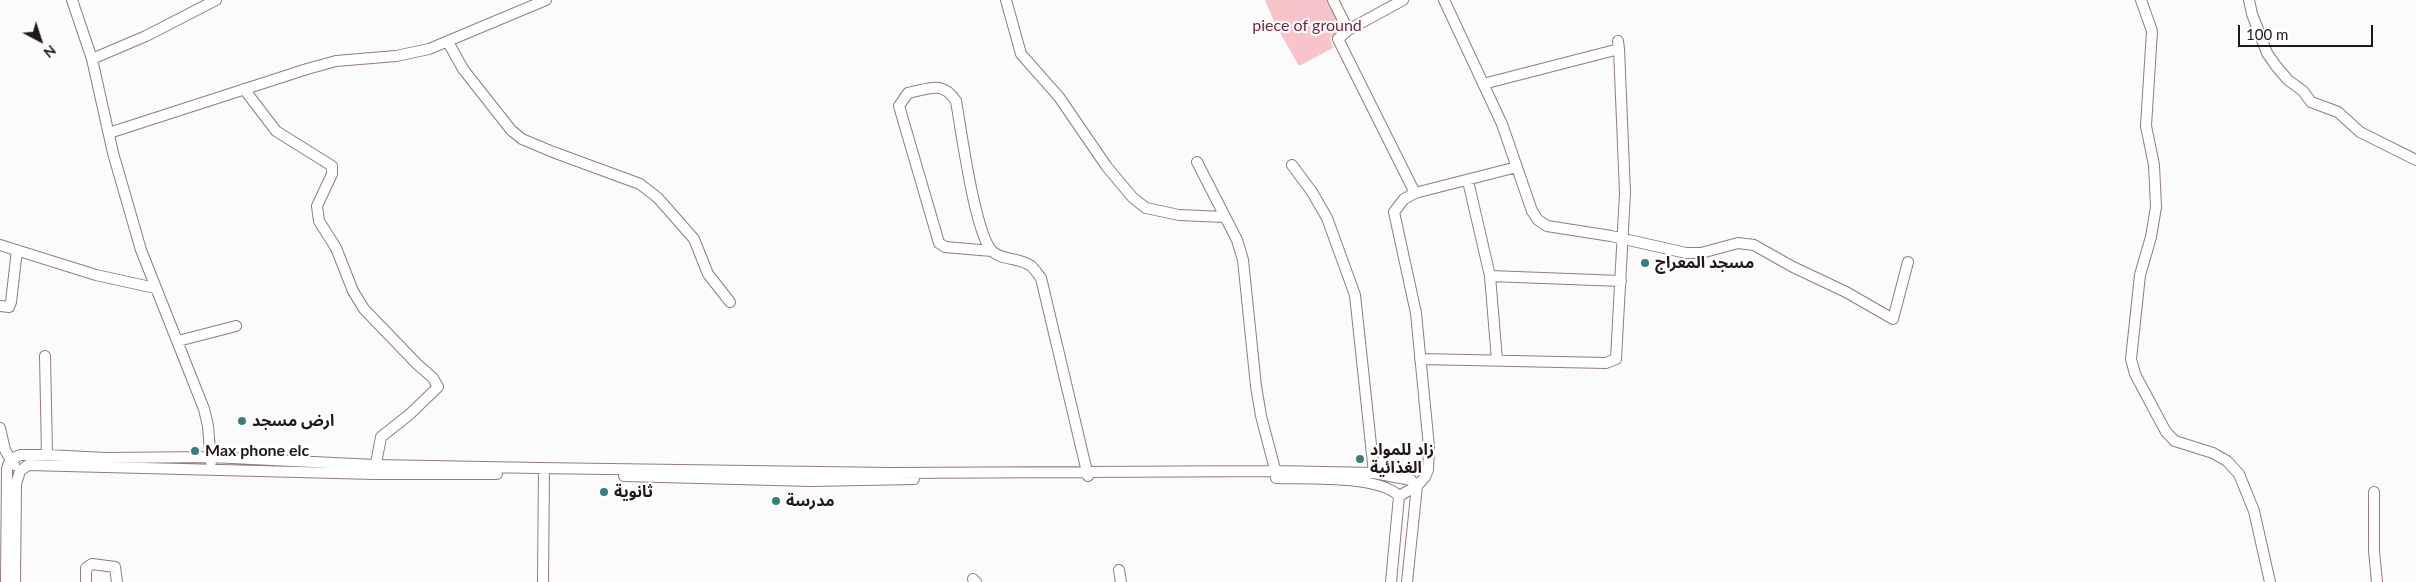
<!DOCTYPE html>
<html>
<head>
<meta charset="utf-8">
<style>
  body { margin:0 }
  #map { position:relative; width:2416px; height:582px; overflow:hidden; background:#fbfbfb; font-family:Lato,sans-serif }
  canvas { display:block }
  .north { position:absolute; left:15px; top:15px; width:50px; height:50px; -webkit-text-stroke:4px #fff; paint-order:stroke; rotate:140deg; font-size:14px; font-weight:700; line-height:20px; text-align:center; color:#211718 }
  .north::after { content:''; display:block; margin:auto; width:18px; height:22px; background:#211718; clip-path:polygon(50% 0,100% 100%,50% 72%,0 100%) }
  .scale { position:absolute; left:2238px; top:25px; width:135px; height:22px; box-sizing:border-box; border:2px solid #211718; border-top:0; padding-left:6px; font-size:15px; line-height:18px; white-space:nowrap; color:#211718; -webkit-text-stroke:4px #fff; paint-order:stroke }
</style>
</head>
<body>
<div id="map">
<canvas width="2416" height="582"></canvas>
<div class="north">N</div>
<div class="scale">100 m</div>
</div>
<script>
const c = document.querySelector('canvas').getContext('2d');
c.lineJoin = 'round';
function paint(path, color) {
  c.fillStyle = color;
  c.fill(path, 'evenodd');
}
function stroke(path, color, width, dash) {
  c.strokeStyle = color;
  c.lineWidth = width;
  c.lineCap = dash ? 'butt' : 'round';
  c.setLineDash(dash || []);
  c.stroke(path);
}
function write(font, color, halo, rows, align = 'center') {
  c.font = font + ' Lato,"Noto Sans Arabic",sans-serif';
  c.lineWidth = 4.5;
  c.setLineDash([]);
  c.textBaseline = 'middle';
  c.strokeStyle = halo;
  c.fillStyle = color;
  for (const [text, x, y, turn = 0] of rows) {
    c.save();
    c.translate(x, y);
    c.rotate((+turn || 0) * Math.PI / 180);
    c.textAlign = isNaN(turn) ? turn : align;
    if (halo) c.strokeText(text, 0, 0);
    c.fillText(text, 0, 0);
    c.restore();
  }
}
paint(new Path2D(`
  M1265,0H1340L1342,4L1332,10L1342,6L1351,25L1330,38L1333,48L1299,66L1275,24Z`), '#f9c4c9');
const minor = new Path2D(`
  M72,0L92,59L113,153L141,250L204,409L208,426L211,462
  M1006,0L1021,54L1059,97L1107,167L1133,198L1146,208L1179,215L1224,217
  M1333,0L1348,30
  M1403,0L1348,30L1338,39L1415,193
  M1444,0L1502,124L1532,211L1538,220L1547,226L1611,236L1686,253H1701L1738,243L1754,245L1793,267L1846,292L1893,319L1908,262
  M2141,0L2152,31L2146,126L2154,165L2156,207L2151,237L2140,275L2131,359L2135,374L2166,432L2175,441L2213,453L2227,461L2239,474L2254,511L2270,582
  M2249,0L2252,14L2267,53L2276,66L2288,80L2303,91L2311,102L2338,112L2360,132L2416,160
  M448,42L463,69L511,130L522,139L553,152L640,184L658,198L694,239L708,274L730,302
  M92,59L146,36L216,0
  M1483,84L1619,49L1618,41
  M244,89L276,131L332,166V174L317,206L319,221L336,248L353,291L364,309L417,364L433,378L438,387L410,414L381,437L375,469
  M109,133L307,69L336,61L396,56L429,49L546,0
  M1197,162L1237,240L1243,260L1256,386L1261,416L1277,477
  M1292,165L1312,192L1327,218L1355,295L1374,473
  M1468,181L1490,276L1497,360
  M0,245L96,275L155,288
  M992,251L945,247L939,243L899,106L908,93C929,89 942,80 956,101C961,129 975,234 992,251C1002,261 1020,257 1031,266C1035,269 1038,275 1041,278L1088,476
  M1490,276L1621,281
  M0,306L9,307L11,302L17,250
  M178,341L236,326
  M45,356L47,455
  M1420,359L1606,363L1616,359L1625,193L1619,49
  M0,428L5,450L14,465
  M624,476L812,481L914,479
  M1276,478C1307,479 1378,475 1399,496L1391,582
  M2374,492V551L2377,582
  M1399,496L1417,486L1425,477L1428,470L1429,447L1416,313L1394,212L1404,199L1415,193L1517,167
  M1119,570L1121,582
  M973,579L976,582
  M6,582L7,469L10,460L20,455H47L106,458L211,457L375,465L538,468L891,473L1276,471L1374,473L1411,480L1417,486L1407,582
  M15,582L16,484L20,471L28,465L374,474H497
  M86,582V568L92,564L115,567L117,582
  M543,582L544,468`);
stroke(minor, '#937b7d', 12);
stroke(minor, '#fff', 10);
for (const [x, y, r, color] of [
  [1645,263,5,"#367e7b"],
  [242,421,5,"#367e7b"],
  [195,451,5,"#367e7b"],
  [1360,459,5,"#367e7b"],
  [604,492,5,"#367e7b"],
  [776,501,5,"#367e7b"]
]) {
  const dot = new Path2D();
  dot.arc(x, y, r, 0, 2 * Math.PI);
  c.fillStyle = color;
  c.fill(dot);
  stroke(dot, '#fff', 2);
}
write('16px', '#792536', '#fff', [
  ["piece of ground",1307,26]
]);
write('bold 16px', '#211718', '#fff', [
  ["مسجد المعراج",1655,263],
  ["ارض مسجد",252,421],
  ["زاد للمواد",1370,450],
  ["الغذائية",1370,468],
  ["Max phone elc",205,451],
  ["ثانوية",614,492],
  ["مدرسة",786,501]
], 'left');
</script>
</body>
</html>
